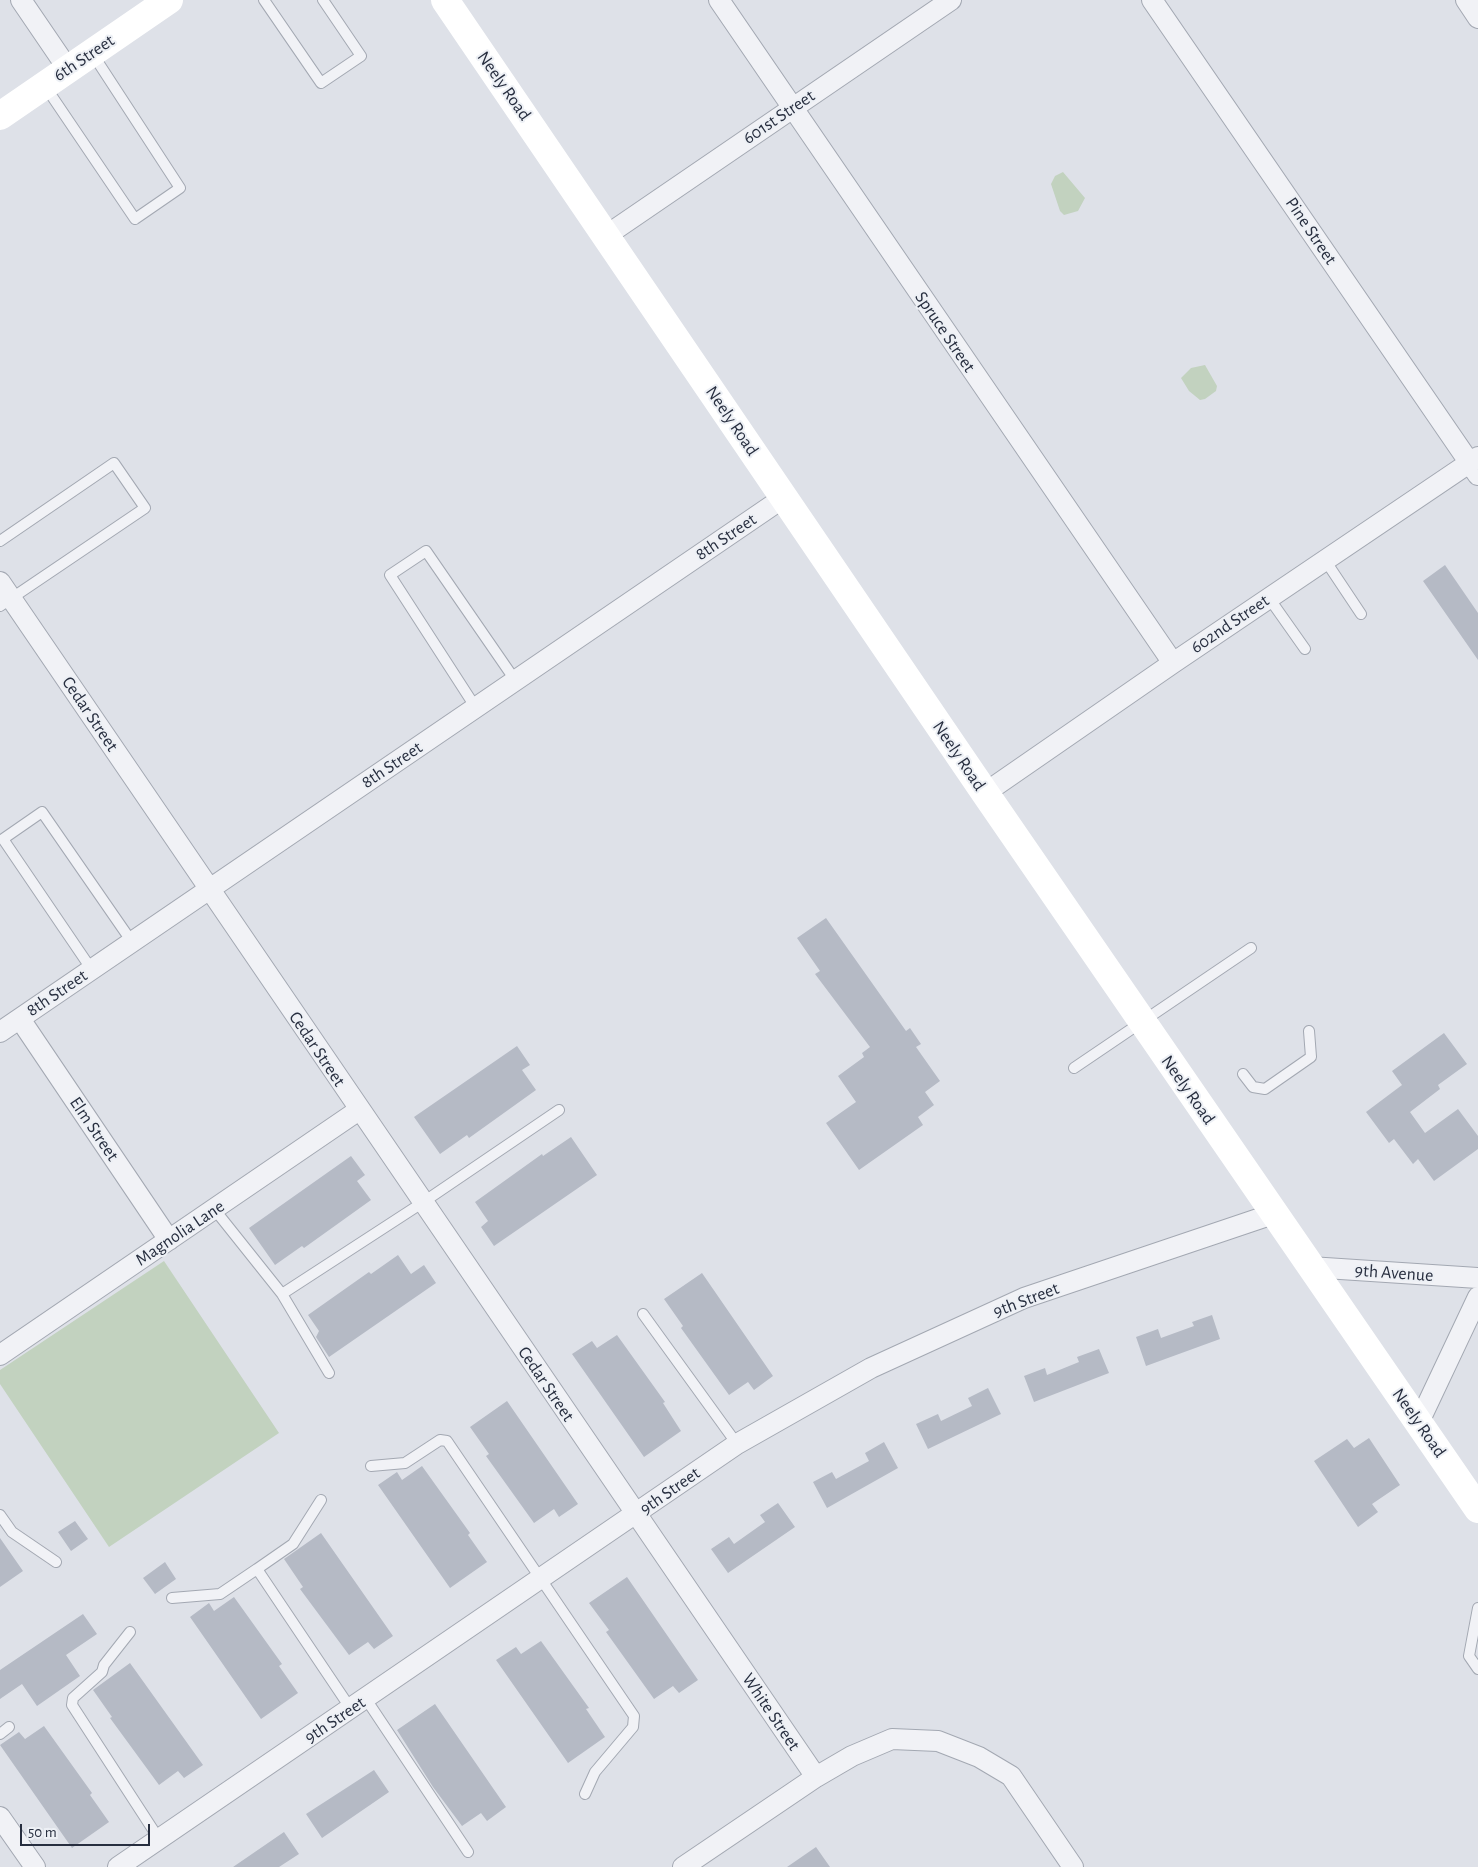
<!DOCTYPE html>
<html>
<head>
<meta charset="utf-8">
<style>
  body { margin:0 }
  #map { position:relative; width:1478px; height:1867px; overflow:hidden; background:#dee1e8; font-family:"Alegreya Sans",sans-serif }
  canvas { display:block }
  .scale { position:absolute; left:20px; top:1824px; width:130px; height:22px; box-sizing:border-box; border:2px solid #272e3f; border-top:0; padding-left:6px; font-size:15px; line-height:18px; white-space:nowrap; color:#272e3f; -webkit-text-stroke:4px #edf0f5; paint-order:stroke }
</style>
</head>
<body>
<div id="map">
<canvas width="1478" height="1867"></canvas>
<div class="scale">50 m</div>
</div>
<script>
const c = document.querySelector('canvas').getContext('2d');
c.lineJoin = 'round';
function paint(path, color) {
  c.fillStyle = color;
  c.fill(path, 'evenodd');
}
function stroke(path, color, width, dash) {
  c.strokeStyle = color;
  c.lineWidth = width;
  c.lineCap = dash ? 'butt' : 'round';
  c.setLineDash(dash || []);
  c.stroke(path);
}
function write(font, color, halo, rows, align = 'center') {
  c.font = font + ' "Alegreya Sans",sans-serif';
  c.lineWidth = 4;
  c.setLineDash([]);
  c.textBaseline = 'middle';
  c.strokeStyle = halo;
  c.fillStyle = color;
  for (const [text, x, y, turn = 0] of rows) {
    c.save();
    c.translate(x, y);
    c.rotate((+turn || 0) * Math.PI / 180);
    c.textAlign = isNaN(turn) ? turn : align;
    if (halo) c.strokeText(text, 0, 0);
    c.fillText(text, 0, 0);
    c.restore();
  }
}
paint(new Path2D(`
  M1063,172L1085,198L1078,211L1064,215L1060,211L1051,184L1055,176Z
  M1205,365L1217,386L1216,391L1205,399L1200,400L1189,391L1181,378L1191,368Z
  M164,1261L279,1433L109,1547L0,1384V1370Z`), '#c2d2bf');
paint(new Path2D(`
  M1445,565L1478,613V660L1423,581Z
  M826,918L906,1031L910,1028L921,1044L916,1047L940,1081L925,1092L934,1105L918,1117L923,1125L859,1170L826,1123L856,1102L838,1076L864,1057L862,1053L870,1047L815,974L820,971L797,938Z
  M1444,1033L1467,1064L1438,1085L1440,1089L1410,1112L1425,1133L1458,1109L1478,1136V1149L1434,1181L1418,1159L1413,1164L1394,1139L1389,1143L1366,1112L1402,1085L1392,1071Z
  M517,1046L530,1065L522,1070L536,1090L469,1138L467,1135L440,1154L414,1117Z
  M571,1137L597,1175L494,1246L481,1227L488,1221L475,1202L542,1154L543,1156Z
  M351,1156L365,1175L357,1181L371,1200L304,1248L302,1246L275,1265L249,1228Z
  M398,1255L411,1274L424,1265L436,1283L329,1357L316,1337L319,1331L308,1315L369,1272L371,1274Z
  M702,1273L773,1376L754,1390L748,1382L729,1395L681,1328L683,1326L664,1299Z
  M1212,1315L1220,1339L1146,1366L1136,1337L1158,1329L1161,1338L1194,1326L1192,1322Z
  M617,1335L665,1402L663,1403L681,1431L644,1457L572,1354L592,1341L597,1348Z
  M1099,1349L1109,1373L1034,1402L1024,1376L1045,1368L1047,1375L1079,1362L1077,1357Z
  M988,1388L1001,1414L928,1449L916,1424L938,1414L941,1421L972,1406L968,1398Z
  M507,1401L578,1504L559,1517L554,1509L534,1523L486,1456L489,1454L470,1427Z
  M1369,1438L1400,1485L1372,1504L1378,1512L1358,1527L1314,1461L1347,1439L1354,1448Z
  M884,1442L898,1468L827,1508L813,1482L832,1472L836,1479L869,1461L865,1453Z
  M422,1466L470,1533L468,1535L487,1562L450,1588L378,1485L397,1472L402,1480Z
  M778,1503L795,1527L728,1573L711,1549L729,1537L734,1544L765,1522L760,1515Z
  M75,1521L88,1539L71,1551L58,1532Z
  M321,1533L393,1636L374,1649L368,1642L349,1655L300,1589L303,1587L284,1559Z
  M0,1538L23,1571L0,1587Z
  M165,1562L176,1579L155,1594L143,1578Z
  M627,1577L698,1680L679,1693L673,1686L654,1699L606,1632L609,1630L589,1603Z
  M234,1597L282,1664L279,1666L298,1693L261,1719L190,1617L209,1603L214,1611Z
  M83,1614L97,1634L66,1655L80,1676L37,1706L22,1684L0,1699V1670Z
  M541,1641L589,1708L586,1709L605,1737L568,1763L496,1660L516,1647L521,1654Z
  M130,1663L203,1765L184,1778L178,1771L159,1785L110,1718L112,1717L93,1690Z
  M435,1704L506,1807L487,1821L481,1813L462,1826L433,1787L397,1730Z
  M44,1726L92,1793L90,1795L109,1822L72,1848L0,1745L19,1732L25,1739Z
  M374,1770L389,1792L322,1838L306,1814Z
  M284,1832L299,1854L279,1867H233Z
  M816,1847L830,1867H787Z`), '#b5bac5');
const lane = new Path2D(`
  M264,0L321,83L361,56L323,0
  M45,86L135,219L180,188L92,53
  M0,541L114,463L145,508L0,606
  M1325,560L1361,614
  M1269,598L1305,649
  M476,708L390,575L426,551L515,680
  M92,970L3,839L42,812L132,942
  M1074,1068L1251,948
  M1243,1074L1253,1087L1265,1089L1311,1057L1309,1031
  M215,1210L282,1294L329,1373
  M282,1294L422,1203L559,1110
  M643,1314L737,1444
  M371,1466L405,1463L440,1440L447,1441L634,1716L633,1727L595,1772L585,1794
  M0,1515L12,1532L56,1562
  M257,1569L293,1544L321,1500
  M172,1598L220,1594L257,1569L351,1709
  M1478,1608L1469,1656L1478,1669
  M130,1632L104,1665L102,1672L73,1698L72,1705L159,1839
  M366,1699L468,1852
  M0,1734L9,1727`);
const street = new Path2D(`
  M21,0L68,69
  M719,0L1173,663
  M1152,0L1478,475
  M1466,0L1478,18
  M607,235L951,0
  M0,582L816,1777L683,1867
  M985,793L1173,663L1478,457
  M20,1019L169,1240
  M0,1032L783,498
  M1310,1267L1478,1278
  M0,1355L359,1110
  M1419,1422L1478,1297
  M816,1777L852,1756L892,1739L938,1741L979,1757L1011,1776L1073,1867
  M0,1817L35,1867
  M118,1867L737,1444L871,1368L1024,1298L1273,1214`);
stroke(lane, '#a3a8b2', 12);
stroke(street, '#a3a8b2', 22);
stroke(lane, '#f1f2f6', 10);
stroke(street, '#f1f2f6', 20);
stroke(new Path2D(`
  M445,0L985,793L1478,1509
  M0,116L169,0`), '#fff', 28);
write('18px', '#272e3f', '#edf0f5', [
  ["6th Street",84,58,-34],
  ["Neely Road",504,86,55],
  ["601st Street",779,117,-34],
  ["Pine Street",1311,231,56],
  ["Spruce Street",945,332,56],
  ["Neely Road",732,421,56],
  ["8th Street",726,537,-34],
  ["602nd Street",1230,624,-34],
  ["Cedar Street",90,714,56],
  ["Neely Road",959,756,56],
  ["8th Street",392,765,-34],
  ["8th Street",57,993,-34],
  ["Cedar Street",317,1049,56],
  ["Neely Road",1188,1090,55],
  ["Elm Street",94,1129,56],
  ["Magnolia Lane",180,1233,-34],
  ["9th Avenue",1394,1273,4],
  ["9th Street",1026,1300,-21],
  ["Cedar Street",546,1384,56],
  ["Neely Road",1419,1423,55],
  ["9th Street",670,1491,-35],
  ["White Street",771,1712,56],
  ["9th Street",335,1720,-34]
]);
</script>
</body>
</html>
